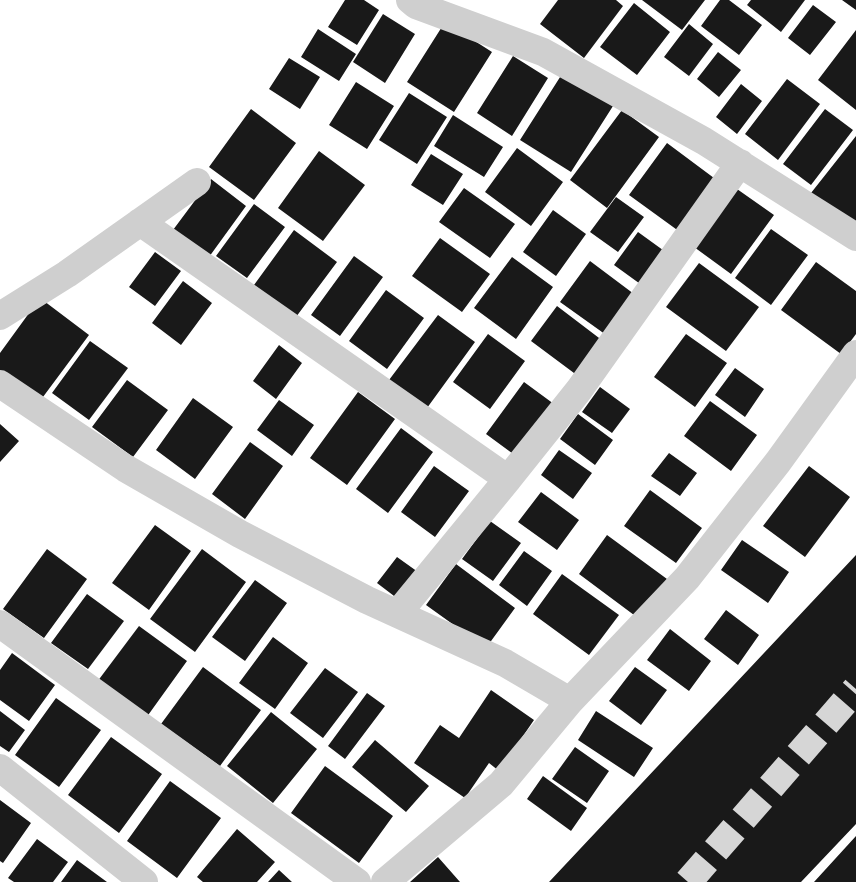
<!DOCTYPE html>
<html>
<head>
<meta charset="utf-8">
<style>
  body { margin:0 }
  canvas { display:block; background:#fff }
</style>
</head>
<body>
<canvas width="856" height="882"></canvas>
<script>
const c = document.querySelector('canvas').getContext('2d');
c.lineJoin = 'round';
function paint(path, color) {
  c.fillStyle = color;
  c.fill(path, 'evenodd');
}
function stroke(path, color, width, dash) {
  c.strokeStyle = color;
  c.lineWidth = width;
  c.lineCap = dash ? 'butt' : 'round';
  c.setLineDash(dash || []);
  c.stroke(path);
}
paint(new Path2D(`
  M345,0H364L379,10L357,45L328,27Z
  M558,0H616L623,6L584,58L540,24Z
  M642,0H705L682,30Z
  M720,0H729L762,25L739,55L701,26Z
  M751,0H805L781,32L747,5Z
  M842,0H856V10Z
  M634,3L670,32L637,75L600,47Z
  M813,5L836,22L810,55L788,38Z
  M383,14L415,34L385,83L353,62Z
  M445,22L492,52L454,112L407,82Z
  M689,24L713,44L689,76L664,57Z
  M318,29L356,54L339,81L301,57Z
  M856,30V110L818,80Z
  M718,52L741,70L719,97L697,79Z
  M513,56L548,78L512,136L477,113Z
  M289,58L320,77L300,109L269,89Z
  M562,74L613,106L571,172L520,140Z
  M787,79L820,104L778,160L745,134Z
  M356,82L394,106L367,149L329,125Z
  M741,84L762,101L737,134L716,117Z
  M409,93L447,117L417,164L379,140Z
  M251,109L296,143L254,200L209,167Z
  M825,109L853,130L811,185L783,164Z
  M622,110L659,137L607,208L570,180Z
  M453,115L503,147L484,177L434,146Z
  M856,136V221L852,226L811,193Z
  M667,143L718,181L680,232L629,195Z
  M517,148L563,182L531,226L485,192Z
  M319,151L365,185L323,241L278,208Z
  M431,154L463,174L443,205L411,185Z
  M211,179L246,206L209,257L173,230Z
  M464,188L515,224L490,258L439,222Z
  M737,189L774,215L731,274L694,247Z
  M616,197L644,217L618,252L590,232Z
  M254,204L285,227L247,278L216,256Z
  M553,210L586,234L556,276L523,252Z
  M771,229L808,255L771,305L735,278Z
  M294,230L337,262L296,317L254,285Z
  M638,232L667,253L643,286L614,265Z
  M440,238L490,274L462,312L412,276Z
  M155,252L181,271L155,306L129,287Z
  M354,256L383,277L340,336L311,315Z
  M512,257L553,287L516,339L474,308Z
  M590,261L638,297L609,337L560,302Z
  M816,262L856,291V334L841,354L781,310Z
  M699,263L759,307L726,351L666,307Z
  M183,281L212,303L181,345L152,323Z
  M386,290L424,318L387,369L349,341Z
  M40,298L89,335L40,401L0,371V353Z
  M557,306L603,341L578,376L531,341Z
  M438,315L475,342L427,408L389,380Z
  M488,334L525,361L490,409L453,382Z
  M686,334L727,363L695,407L654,377Z
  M90,341L128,368L89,420L52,393Z
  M279,345L302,363L276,399L253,381Z
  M735,368L764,389L745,417L715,395Z
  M127,380L168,410L133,457L92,427Z
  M524,382L558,407L520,459L486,434Z
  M600,387L630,409L612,433L582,412Z
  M358,392L395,419L347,485L310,458Z
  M193,398L233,427L195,479L156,450Z
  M279,400L314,425L292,456L257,430Z
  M710,401L757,435L731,471L684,436Z
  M578,414L613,440L595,465L560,439Z
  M0,424L19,441L0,462Z
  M401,428L433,452L388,513L356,489Z
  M250,442L283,466L245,519L212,494Z
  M559,450L592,473L573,499L541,475Z
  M669,453L697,473L680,496L651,476Z
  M434,466L469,491L435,537L401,512Z
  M809,466L850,497L805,557L763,526Z
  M650,490L702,528L676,563L624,526Z
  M541,492L579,520L557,550L518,522Z
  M490,521L521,543L493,581L462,559Z
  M155,525L191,551L149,610L112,583Z
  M607,535L667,579L638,618L579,574Z
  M742,540L789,572L768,603L721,570Z
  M47,549L87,579L44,638L3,609Z
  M202,549L246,582L195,652L150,619Z
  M524,551L552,571L527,606L499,585Z
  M856,555V824L801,882H549Z
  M397,557L418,572L398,599L377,583Z
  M456,564L515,608L486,648L426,605Z
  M562,574L619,615L589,655L533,614Z
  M255,580L287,603L245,661L212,637Z
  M87,594L124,621L88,669L51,643Z
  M726,610L759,635L738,665L704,639Z
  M139,626L187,661L146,718L97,682Z
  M670,629L711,661L689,691L647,660Z
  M273,637L308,663L275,709L239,683Z
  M12,653L55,685L29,721L0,700V670Z
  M203,667L261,710L220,766L161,724Z
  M635,667L667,690L641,725L609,701Z
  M325,668L358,692L323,738L290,713Z
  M491,690L534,720L499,771L489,763L465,798L414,763L440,725L459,738Z
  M367,693L385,706L345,759L328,746Z
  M56,698L101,730L59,787L15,755Z
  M0,711L25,730L9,752L0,746Z
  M596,711L653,748L634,777L578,740Z
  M271,712L317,749L273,803L227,766Z
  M111,737L162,774L119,833L68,795Z
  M375,740L429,786L406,812L352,767Z
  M575,747L609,771L587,803L552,779Z
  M325,766L393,816L359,863L291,813Z
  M543,776L587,808L571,831L527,799Z
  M170,781L221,818L177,878L127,841Z
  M0,800L31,823L3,863L0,861Z
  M237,829L275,862L257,882H203L197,877Z
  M856,836V882H814Z
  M37,839L68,862L53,882H14L8,878Z
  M438,857L460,882H410Z
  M77,860L107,882H61Z
  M279,870L292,882H268Z`), '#191919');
stroke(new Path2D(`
  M688,882L856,689`), '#d6d6d6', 28, [28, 14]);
stroke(new Path2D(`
  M410,0L416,5L543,52L704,141L856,237
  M140,222L508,479L398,613
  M0,316L67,274L197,182
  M0,384L125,468L240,534L367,600L505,663L570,701
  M508,479L579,390L740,163
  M0,624L357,882
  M0,768L144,882
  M385,882L501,784L570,701L687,578L778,462L856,354`), '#cfcfcf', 28);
</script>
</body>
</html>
